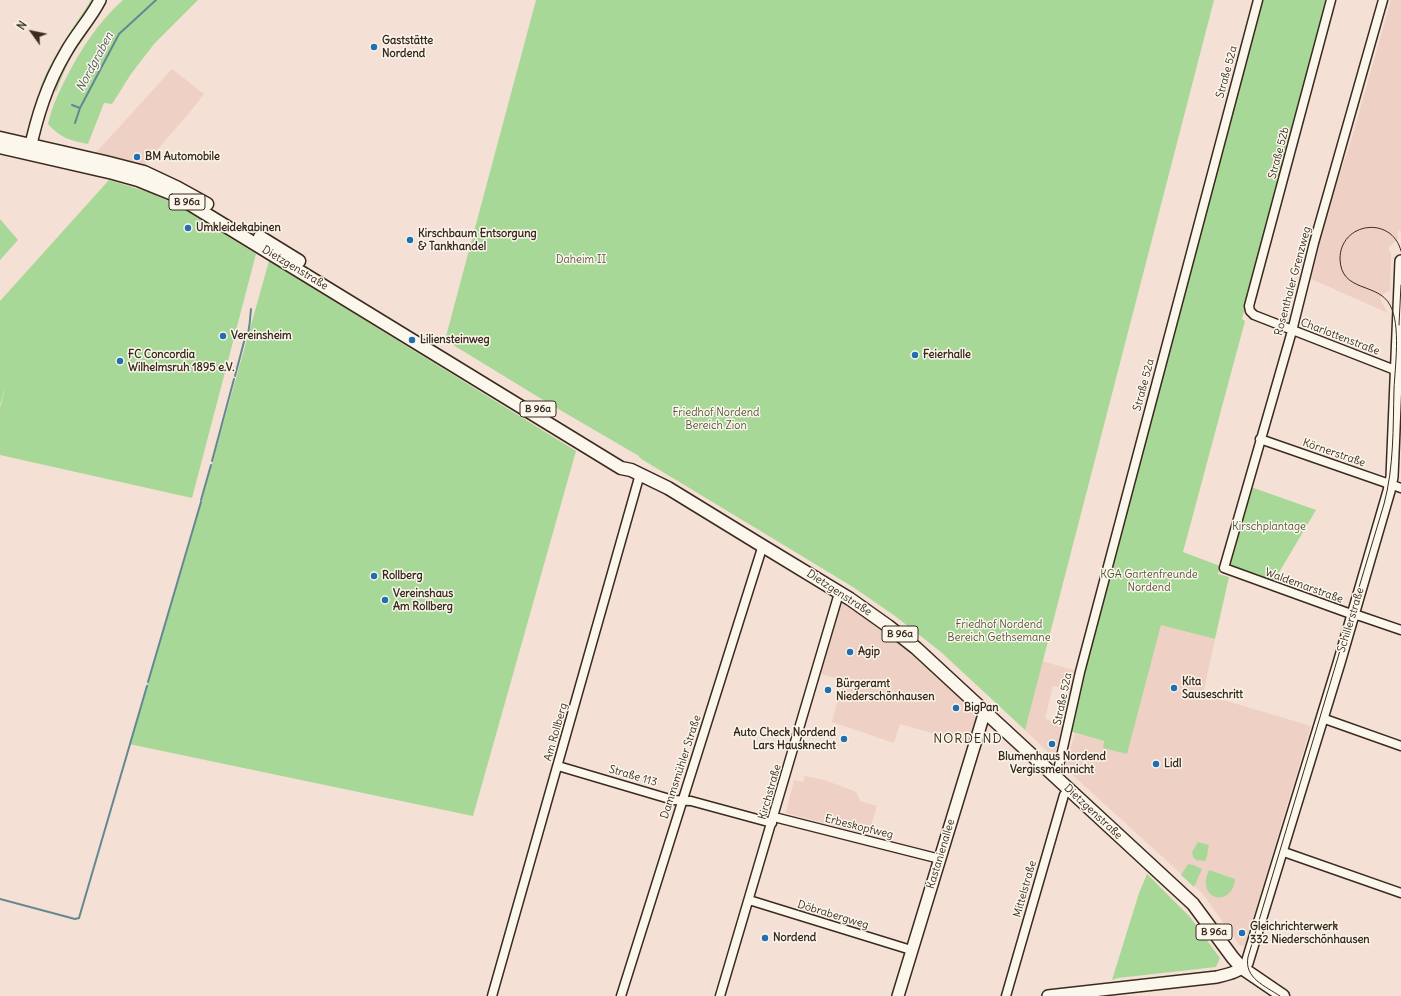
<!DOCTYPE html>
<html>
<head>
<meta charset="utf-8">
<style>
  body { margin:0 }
  #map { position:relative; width:1401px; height:996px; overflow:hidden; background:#f4e0d4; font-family:Delius,sans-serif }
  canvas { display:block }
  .north { position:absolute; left:12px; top:12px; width:40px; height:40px; -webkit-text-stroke:3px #fbf7ec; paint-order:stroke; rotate:303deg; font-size:11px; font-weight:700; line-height:16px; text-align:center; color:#3b2a1e }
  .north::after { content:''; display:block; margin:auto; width:14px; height:18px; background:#3b2a1e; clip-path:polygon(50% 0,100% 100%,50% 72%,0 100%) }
</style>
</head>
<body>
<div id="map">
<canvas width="1401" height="996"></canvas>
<div class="north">N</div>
</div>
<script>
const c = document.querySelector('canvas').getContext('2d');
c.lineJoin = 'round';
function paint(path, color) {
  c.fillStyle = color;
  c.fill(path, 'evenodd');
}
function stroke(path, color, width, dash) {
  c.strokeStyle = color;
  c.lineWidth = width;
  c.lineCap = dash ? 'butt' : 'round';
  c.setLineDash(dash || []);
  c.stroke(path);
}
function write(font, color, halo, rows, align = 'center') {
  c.font = font + ' Delius,sans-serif';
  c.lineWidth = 3;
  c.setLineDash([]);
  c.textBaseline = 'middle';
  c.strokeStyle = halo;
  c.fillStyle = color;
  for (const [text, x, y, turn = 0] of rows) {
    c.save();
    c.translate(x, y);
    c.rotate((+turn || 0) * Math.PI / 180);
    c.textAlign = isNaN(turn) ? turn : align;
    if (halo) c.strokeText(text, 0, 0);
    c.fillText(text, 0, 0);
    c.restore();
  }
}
paint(new Path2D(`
  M1391,0H1401V231H1398V239L1388,248L1391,254L1390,291L1383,294L1380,299L1388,313L1309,278L1328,209L1350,144Z
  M172,69L204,94L190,112L144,165L142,169L93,156Z
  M843,603H847L900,642L979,713L970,744L900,724L894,743L832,722L843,680L820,674L839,606Z
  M1161,624L1215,639L1203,694L1311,726L1245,945L1240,946L1202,893L1065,768L1075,733L1104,741L1103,748L1127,753Z
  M1042,661L1077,671L1072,690L1053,686L1045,719L1063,724L1054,758L1025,730Z
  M805,776L824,780L854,791L857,793L860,801L877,806L868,835L786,813L794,780L803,782Z`), '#efd0c4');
paint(new Path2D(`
  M91,0H94L61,49L42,86L39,91C51,57 72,30 91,0Z
  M123,0H198L154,44L131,74L112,104L104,103L88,144C69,140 62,139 48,124C52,106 58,94 66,78C81,49 98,22 123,0Z
  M536,0H1214L1025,730L941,652L895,616L853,587L643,460L639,457V456L548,403L445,340Z
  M1258,0H1327L1242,319L1245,321L1183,552L1220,566L1218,574L1229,577L1215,639L1161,625L1127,754L1103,748L1104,741L1069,731Z
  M105,4H106C96,22 84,37 73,54C66,66 61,79 56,92L55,91C64,58 87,33 105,4Z
  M109,180L148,192L177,205L256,254L192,498L0,455V408L6,384L0,405V301Z
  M0,219L18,240L0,260Z
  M269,261L576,451L473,816L129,744L186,556Z
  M1248,486L1316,510L1274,581L1228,565Z
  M1198,842L1209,845L1207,856L1205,861L1196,860L1193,857L1192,852Z
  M1188,864L1193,865L1202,869L1194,887L1181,875Z
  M1209,870L1235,879C1232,909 1195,900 1209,870Z
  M1147,874L1190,917L1220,958L1216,967L1118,978L1112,980L1139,893Z`), '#a8d898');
stroke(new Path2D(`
  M72,105L80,108
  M75,123L80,108L119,34L156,0
  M248,333C250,325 250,318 251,309
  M235,376L245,338
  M212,461L234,379
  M201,500L211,465
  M148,682L201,502
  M0,899L75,919L79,918L147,686`), '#638891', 2);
const street = new Path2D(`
  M1331,0L1249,306L1250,311L1254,315L1400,372
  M1383,0L1314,243L1292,331L1224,568L1351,614L1360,616L1401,630
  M1260,439L1401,488
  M1322,718L1401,746
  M558,766L673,800L691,801L772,823
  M1053,774L1058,770L1080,672L1258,0
  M774,817L940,859
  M1281,851L1401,893
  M749,900L911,950
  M492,996L640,474
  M621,996L763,545
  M720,996L839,593
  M1006,996L1064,795L1069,789`);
const secondary = new Path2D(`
  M29,153C37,116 47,84 66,52C76,34 91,18 100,0
  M898,996L985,711
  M1048,996L1217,977C1229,974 1239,972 1247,963L1339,663L1389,491L1392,477L1401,261`);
const primary = new Path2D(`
  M0,138L105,162L144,172L178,188L207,204
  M0,147L113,173L138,180L175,195L621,468L631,470L668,488L761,545L850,599L888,626L916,648L1193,904L1233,958L1242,968L1283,996
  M260,237L299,261`);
stroke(street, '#3b2a1e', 11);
stroke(secondary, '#3b2a1e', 14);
stroke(primary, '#3b2a1e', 15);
stroke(street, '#fbf7ec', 8);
stroke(secondary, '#fbf7ec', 11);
stroke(primary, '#fbf7ec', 12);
stroke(new Path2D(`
  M1399,325L1401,285
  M1280,996C1265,986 1244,978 1248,957L1384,504C1394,467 1393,427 1394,389C1395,367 1401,325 1390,305C1378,282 1341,293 1340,259C1340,222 1392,215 1401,251`), '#3b2a1e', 1);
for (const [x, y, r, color] of [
  [374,47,4,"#1f6fb2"],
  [137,157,4,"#1f6fb2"],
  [188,228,4,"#1f6fb2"],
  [410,240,4,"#1f6fb2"],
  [223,336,4,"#1f6fb2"],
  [412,340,4,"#1f6fb2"],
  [915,355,4,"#1f6fb2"],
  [120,361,4,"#1f6fb2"],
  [374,576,4,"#1f6fb2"],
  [385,600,4,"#1f6fb2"],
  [850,652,4,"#1f6fb2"],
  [1174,688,4,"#1f6fb2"],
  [828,690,4,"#1f6fb2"],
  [956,708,4,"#1f6fb2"],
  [844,739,4,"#1f6fb2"],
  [1052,744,4,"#1f6fb2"],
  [1156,764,4,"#1f6fb2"],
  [1242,933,4,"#1f6fb2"],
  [765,938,4,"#1f6fb2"]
]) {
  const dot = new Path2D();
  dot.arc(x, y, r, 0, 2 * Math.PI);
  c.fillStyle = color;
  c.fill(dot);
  stroke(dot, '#fbf7ec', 1.5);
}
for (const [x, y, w] of [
  [187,202,36],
  [538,409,36],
  [900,634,36],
  [1214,932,36]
]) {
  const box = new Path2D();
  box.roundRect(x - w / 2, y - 8, w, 16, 3);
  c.fillStyle = '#fbf7ec';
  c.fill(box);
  stroke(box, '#3b2a1e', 1);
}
write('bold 10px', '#3b2a1e', null, [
  ["B 96a",187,202],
  ["B 96a",538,409],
  ["B 96a",900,634],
  ["B 96a",1214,932]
]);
write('bold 11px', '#3b2a1e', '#fbf7ec', [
  ["Gaststätte",382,41],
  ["Nordend",382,54],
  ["BM Automobile",145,157],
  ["Umkleidekabinen",196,228],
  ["Kirschbaum Entsorgung",418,234],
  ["& Tankhandel",418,247],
  ["Vereinsheim",231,336],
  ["Liliensteinweg",420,340],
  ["FC Concordia",128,355],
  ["Wilhelmsruh 1895 e.V.",128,368],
  ["Feierhalle",923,355],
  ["Rollberg",382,576],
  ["Vereinshaus",393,594],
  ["Am Rollberg",393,607],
  ["Agip",858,652],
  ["Kita",1182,682],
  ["Sauseschritt",1182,695],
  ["Bürgeramt",836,684],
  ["Niederschönhausen",836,697],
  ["BigPan",964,708],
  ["Auto Check Nordend",836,733,"right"],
  ["Lars Hausknecht",836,746,"right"],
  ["Blumenhaus Nordend",1052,757,"center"],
  ["Vergissmeinnicht",1052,770,"center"],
  ["Lidl",1164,764],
  ["Gleichrichterwerk",1250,927],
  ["332 Niederschönhausen",1250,940],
  ["Nordend",773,938]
], 'left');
write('11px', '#3b2a1e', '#fbf7ec', [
  ["Straße 52a",1227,72,-75],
  ["Straße 52b",1279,153,-75],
  ["Dietzgenstraße",295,268,31],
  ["Rosenthaler Grenzweg",1293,281,-75],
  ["Charlottenstraße",1340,337,21],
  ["Straße 52a",1144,385,-75],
  ["Körnerstraße",1334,453,19],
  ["Waldemarstraße",1304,586,20],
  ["Dietzgenstraße",839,593,33],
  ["Schillerstraße",1351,620,-73],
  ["Straße 52a",1063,699,-78],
  ["Am Rollberg",556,732,-74],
  ["Dammsmühler Straße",681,767,-72],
  ["Straße 113",633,776,16],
  ["Kirchstraße",770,792,-74],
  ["Dietzgenstraße",1093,812,43],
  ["Erbeskopfweg",859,827,14],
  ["Kastanienallee",941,854,-73],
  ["Mittelstraße",1025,889,-74],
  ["Döbrabergweg",833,915,17]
]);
write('11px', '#56563c', '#fbf7ec', [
  ["Daheim II",581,260],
  ["Friedhof Nordend",716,413],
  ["Bereich Zion",716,426],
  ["Kirschplantage",1269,527],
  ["KGA Gartenfreunde",1149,575],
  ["Nordend",1149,588],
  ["Friedhof Nordend",999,625],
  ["Bereich Gethsemane",999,638]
]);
write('italic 12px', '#4f5957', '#fbf7ec', [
  ["Nordgraben",95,62,-62]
]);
c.letterSpacing = '1px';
write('13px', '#3b2a1e', '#fbf7ec', [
  ["NORDEND",968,739]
]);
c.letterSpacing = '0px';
</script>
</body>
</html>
